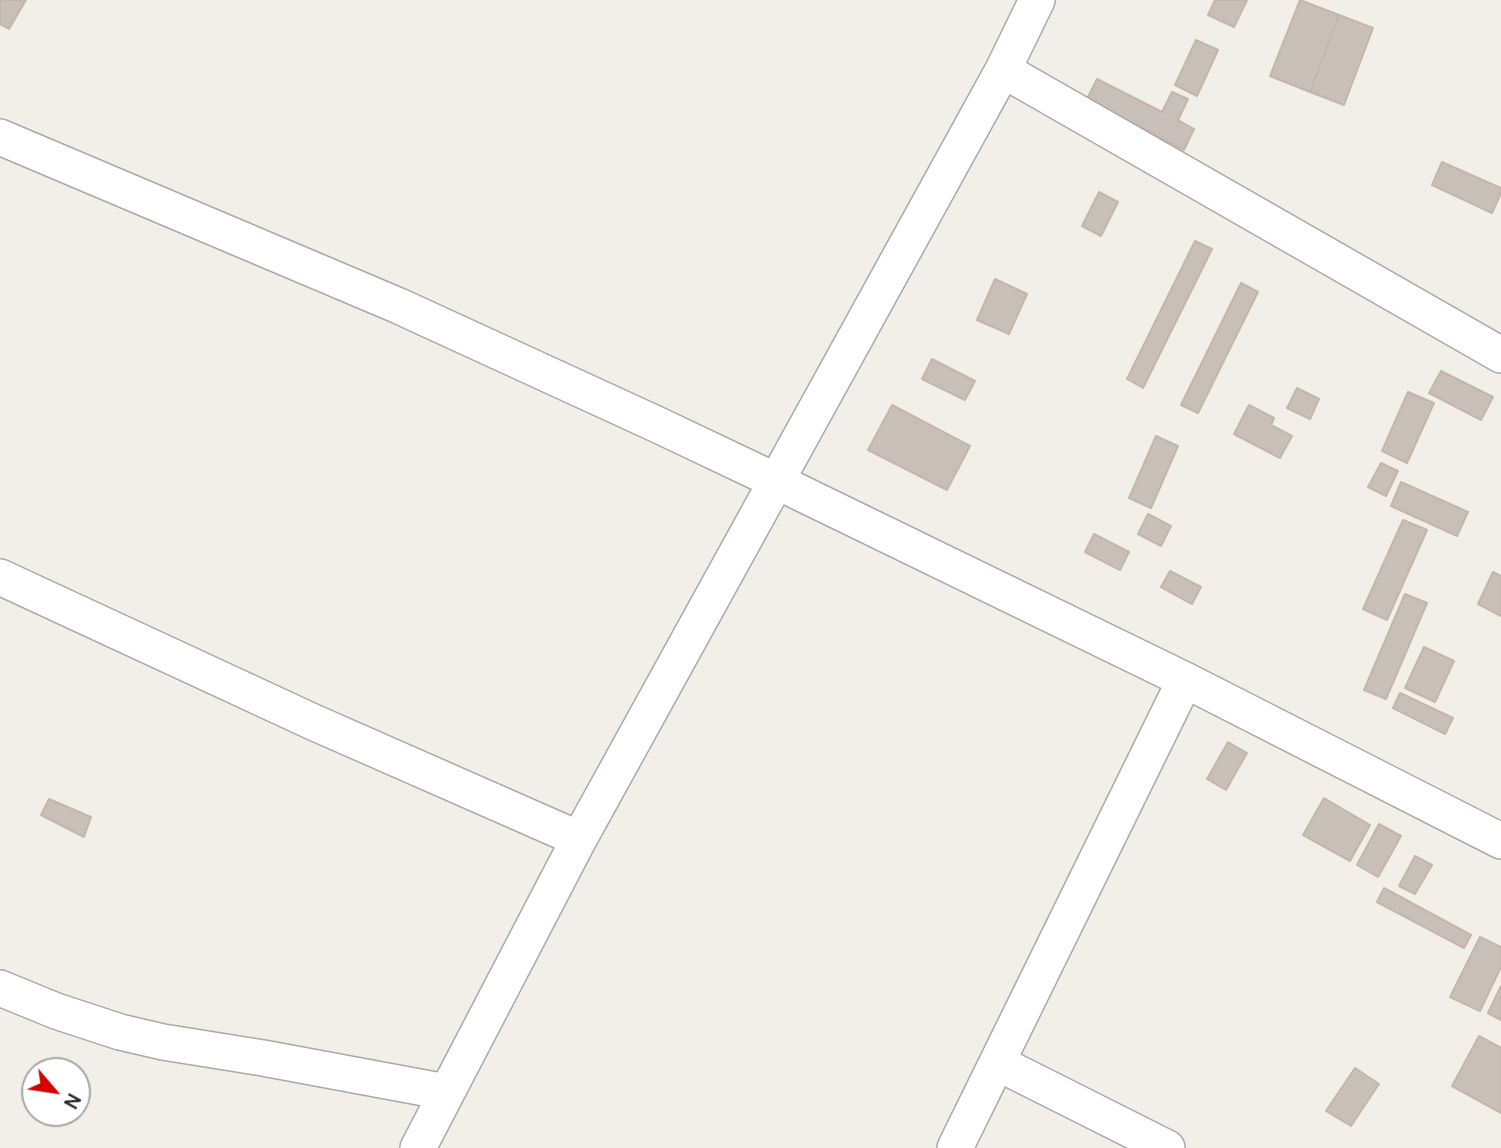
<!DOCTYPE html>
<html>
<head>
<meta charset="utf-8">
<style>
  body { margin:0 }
  #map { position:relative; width:1501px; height:1148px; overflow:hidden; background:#f2efe9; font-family:Manrope,sans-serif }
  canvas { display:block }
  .north { position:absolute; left:21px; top:1057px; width:70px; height:70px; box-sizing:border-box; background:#fff; border:2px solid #a7a7a7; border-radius:50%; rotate:119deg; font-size:19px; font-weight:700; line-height:28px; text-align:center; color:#222 }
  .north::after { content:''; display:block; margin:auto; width:24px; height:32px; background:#d40000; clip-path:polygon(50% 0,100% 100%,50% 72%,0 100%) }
</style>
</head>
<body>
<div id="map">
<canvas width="1501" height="1148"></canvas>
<div class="north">N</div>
</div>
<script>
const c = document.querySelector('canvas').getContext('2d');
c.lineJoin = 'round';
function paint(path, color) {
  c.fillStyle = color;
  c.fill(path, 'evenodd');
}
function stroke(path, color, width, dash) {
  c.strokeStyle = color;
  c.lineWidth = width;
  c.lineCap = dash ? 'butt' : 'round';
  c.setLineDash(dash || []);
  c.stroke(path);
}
const building = new Path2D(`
  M0,0H26L9,29L0,24Z
  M1215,0H1247L1234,27L1208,15Z
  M1300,0L1339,15L1310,92L1270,76Z
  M1339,15L1373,28L1344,105L1310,92Z
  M1196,40L1218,50L1197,96L1175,85Z
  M1097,79L1162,112L1172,92L1188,99L1178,120L1194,129L1184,150L1086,101Z
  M1442,162L1501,188V193L1492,213L1432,185Z
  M1099,192L1118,202L1101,236L1082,226Z
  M1195,241L1212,249L1143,388L1127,379Z
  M995,279L1027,294L1009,334L977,320Z
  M1241,283L1258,292L1198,413L1181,405Z
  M932,359L975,381L965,400L922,379Z
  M1441,371L1493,397L1481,420L1429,393Z
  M1297,388L1319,399L1310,419L1287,408Z
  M1408,392L1434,403L1407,463L1382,451Z
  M892,405L970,446L947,490L868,450Z
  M1249,405L1274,418L1271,425L1292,436L1280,458L1234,434Z
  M1156,436L1178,446L1151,508L1129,498Z
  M1381,463L1398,471L1386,496L1368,487Z
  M1401,482L1468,512L1457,536L1391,506Z
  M1148,514L1171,526L1161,546L1138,534Z
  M1403,520L1427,530L1387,620L1363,609Z
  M1094,534L1129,552L1120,570L1085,552Z
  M1170,571L1201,587L1192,604L1161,587Z
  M1493,572L1501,576V616L1478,604Z
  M1405,594L1427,603L1386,699L1364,690Z
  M1424,647L1454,661L1435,702L1405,688Z
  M1400,693L1453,718L1445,734L1393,708Z
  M1228,742L1247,753L1226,790L1207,779Z
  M1324,798L1370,825L1350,861L1303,835Z
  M49,799L91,817L84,837L41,815Z
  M1379,824L1401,836L1378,877L1357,865Z
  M1415,856L1432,865L1415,894L1399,886Z
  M1384,888L1471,935L1464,948L1377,902Z
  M1480,937L1501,947V967L1480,1011L1450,997Z
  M1501,986V1020L1488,1013Z
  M1479,1036L1501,1048V1113L1452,1086Z
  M1355,1068L1379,1084L1351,1126L1326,1111Z`);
paint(building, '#c7bfb8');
stroke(building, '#c4b6ab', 2);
const street = new Path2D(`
  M1003,70L1501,355
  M0,137L399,306L656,424L776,481L1185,680L1501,841
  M0,577L313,722L579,839
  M0,988L56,1011L120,1032L163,1042L263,1058L446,1092
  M998,1063L1167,1148
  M418,1148L579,839L1003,70L1037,0
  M955,1148L1185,680`);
stroke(street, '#a9a9a9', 38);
stroke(street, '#fff', 35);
</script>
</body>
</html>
